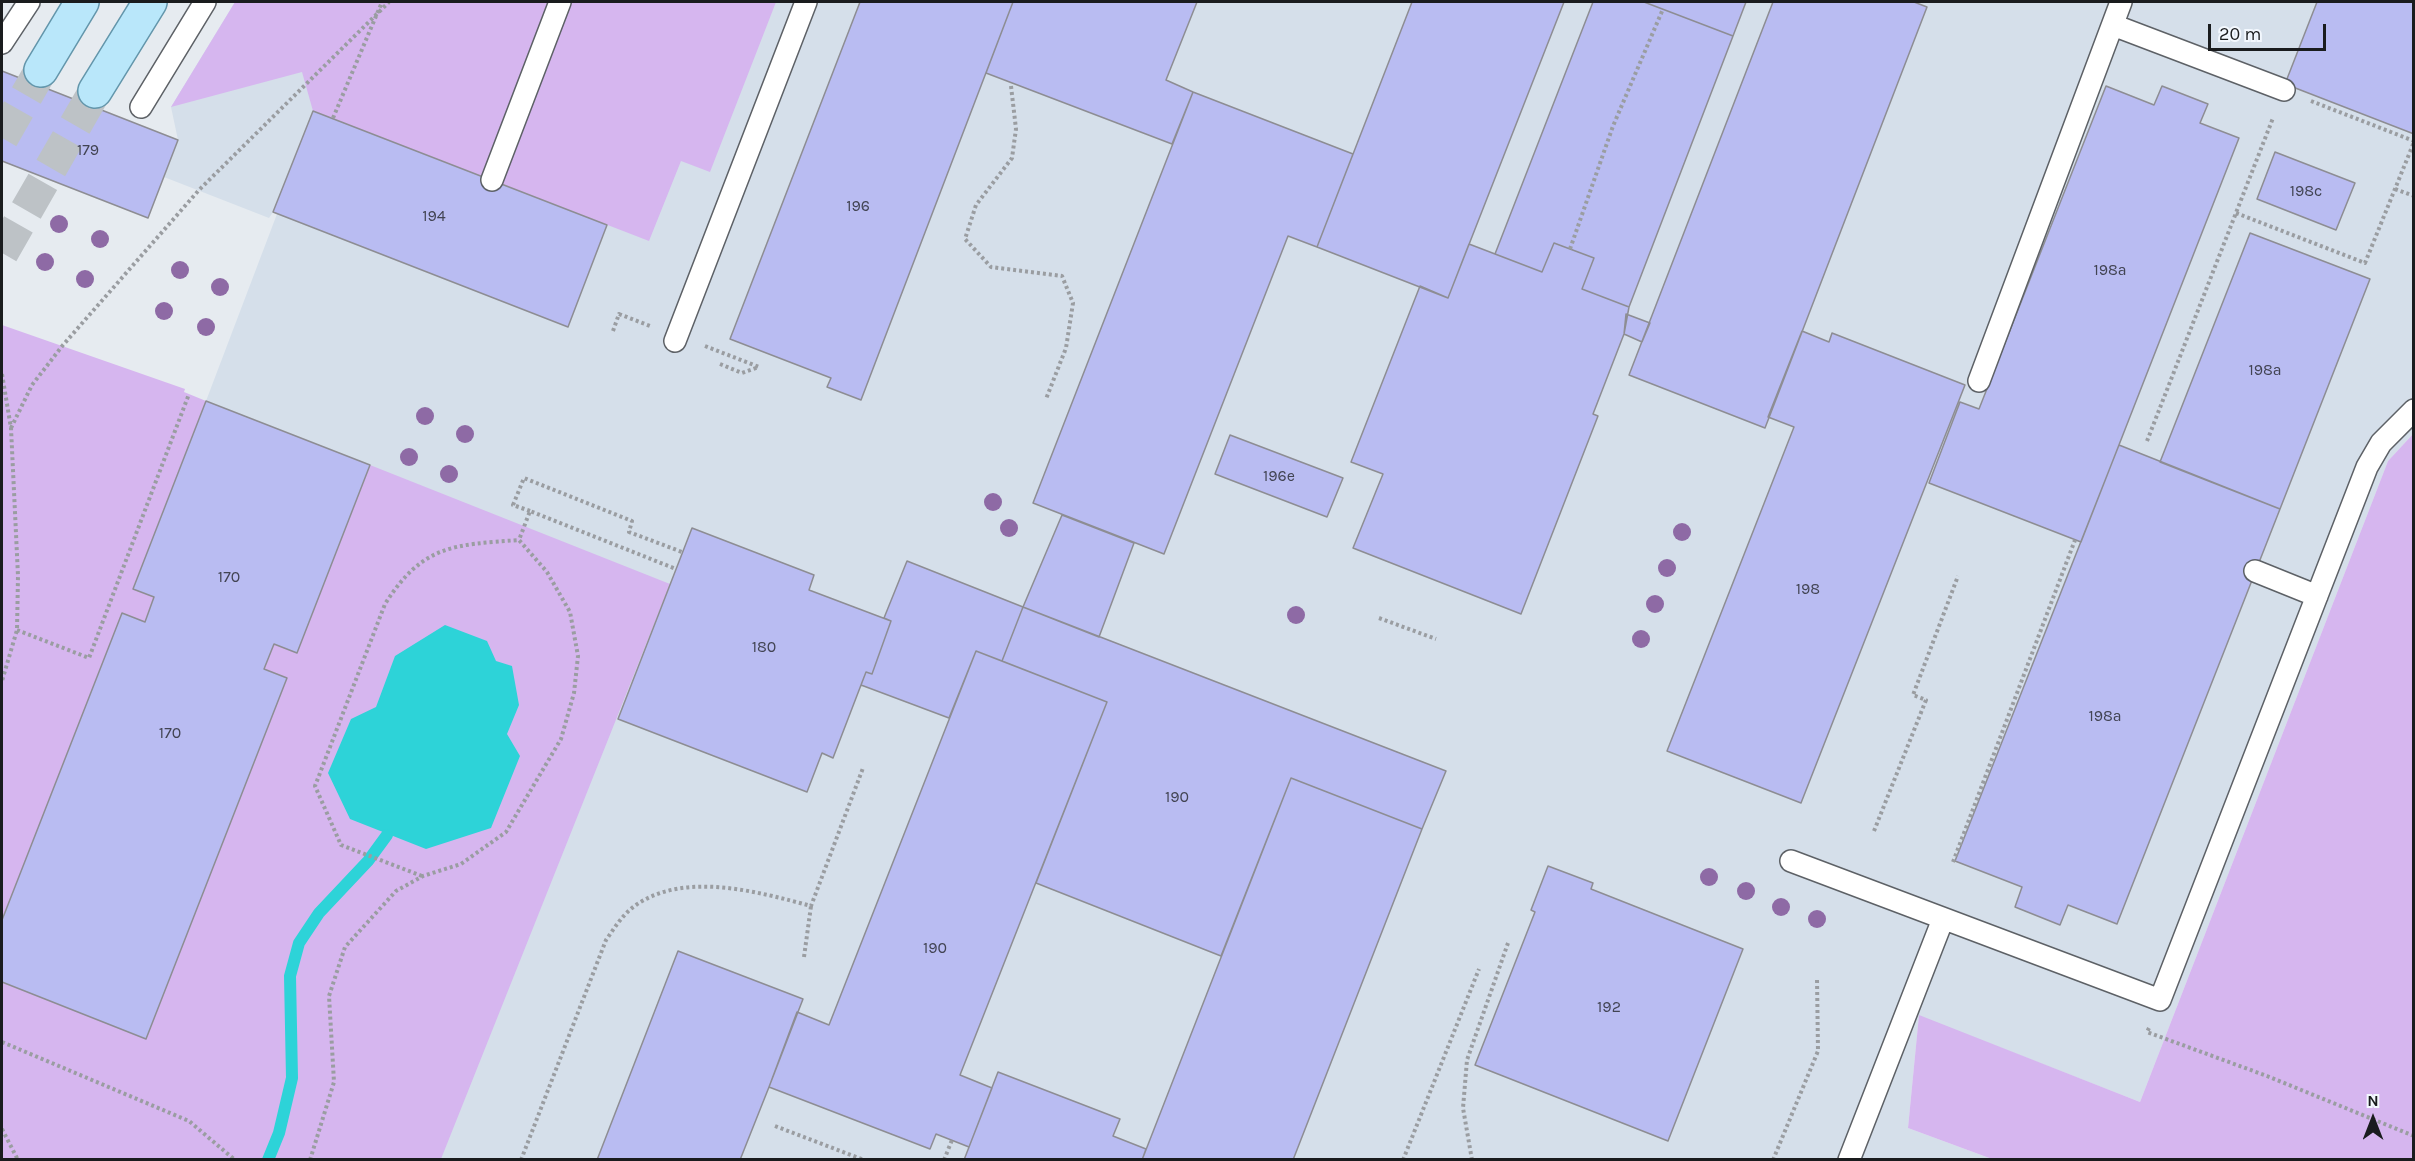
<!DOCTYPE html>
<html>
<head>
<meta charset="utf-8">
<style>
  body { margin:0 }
  #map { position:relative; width:2415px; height:1161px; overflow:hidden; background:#e6ebf0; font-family:Karla,sans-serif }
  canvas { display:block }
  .frame { position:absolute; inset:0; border:3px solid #1a1c1e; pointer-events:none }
  .north { position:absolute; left:2343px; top:1089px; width:60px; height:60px; -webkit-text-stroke:4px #f3f8fe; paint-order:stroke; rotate:0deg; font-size:16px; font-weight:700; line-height:24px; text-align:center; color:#1a1c1e }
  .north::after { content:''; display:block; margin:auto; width:21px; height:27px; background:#1a1c1e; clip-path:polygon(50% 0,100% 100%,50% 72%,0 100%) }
  .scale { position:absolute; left:2208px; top:24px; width:118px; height:27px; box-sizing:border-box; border:3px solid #1a1c1e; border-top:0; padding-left:8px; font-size:18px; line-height:21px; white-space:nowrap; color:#1a1c1e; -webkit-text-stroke:4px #f3f8fe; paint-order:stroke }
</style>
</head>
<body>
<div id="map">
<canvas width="2415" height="1161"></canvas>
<div class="frame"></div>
<div class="north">N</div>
<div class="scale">20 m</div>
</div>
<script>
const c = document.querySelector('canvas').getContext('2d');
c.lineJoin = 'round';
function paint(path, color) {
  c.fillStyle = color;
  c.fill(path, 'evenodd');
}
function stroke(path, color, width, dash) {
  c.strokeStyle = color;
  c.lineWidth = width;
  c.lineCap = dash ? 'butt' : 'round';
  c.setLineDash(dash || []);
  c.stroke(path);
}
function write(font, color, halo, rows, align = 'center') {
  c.font = font + ' Karla,sans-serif';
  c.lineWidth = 5;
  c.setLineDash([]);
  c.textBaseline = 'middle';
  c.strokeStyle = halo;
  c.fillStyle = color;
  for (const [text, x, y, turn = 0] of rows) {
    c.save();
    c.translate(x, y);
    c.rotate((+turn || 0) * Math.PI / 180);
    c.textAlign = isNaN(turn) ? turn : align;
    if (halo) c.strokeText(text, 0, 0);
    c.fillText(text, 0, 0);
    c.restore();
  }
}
paint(new Path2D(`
  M235,2H2413V434L2388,461L2140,1102L1919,1016L1908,1128L1992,1159H258L2,1021V716L206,401L277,214L273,212L269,218L164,177L178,140L171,107Z`), '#d5dfea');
paint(new Path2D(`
  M235,2H776L710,172L681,161L649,241L313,111L302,72L171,107Z
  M2,325L185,389L184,392L206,401L133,588L154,597L145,622L122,613L2,920Z
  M2413,434V1159H1992L1908,1128L1919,1015L2140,1102L2388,461Z
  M370,465L670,584L441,1159H2V982L146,1039L287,678L264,669L274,644L296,652Z`), '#d6b6ef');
paint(new Path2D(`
  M445,625L487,641L496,661L512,666L519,705L507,734L520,756L491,828L426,849L350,819L328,773L351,719L376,707L395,656Z`), '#2dd3d8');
stroke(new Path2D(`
  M268,1160L279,1133L292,1078L290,976L299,943L319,913L368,861L387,835`), '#2dd3d8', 12);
const building = new Path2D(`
  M860,2H1013L861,400L827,387L831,378L730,339Z
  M1013,2H1197L1166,80L1193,92L1172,144L986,73Z
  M1412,2H1564L1448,298L1317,247Z
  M1593,2H1644L1733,36L1629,307L1582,289L1594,258L1554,243L1542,272L1495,254Z
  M1644,2H1746L1733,36Z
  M1773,2H1914L1927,7L1765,428L1629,375Z
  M2317,2H2414V134L2285,84Z
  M2,71L178,140L148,218L2,161Z
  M2106,86L2154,105L2162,86L2208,104L2200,123L2239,138L2081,542L1929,483L1960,402L1979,409Z
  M1193,92L1353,154L1317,247L1288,236L1164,554L1033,503Z
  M313,111L607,225L568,327L273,212Z
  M2275,152L2355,183L2336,230L2257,199Z
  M2250,233L2370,279L2280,509L2160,462Z
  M1554,243L1594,258L1582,289L1629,307L1624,334L1593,414L1598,416L1521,614L1353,548L1383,474L1351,462L1420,286L1448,298L1469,244L1542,272Z
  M1626,314L1650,323L1642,342L1624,334Z
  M1802,331L1829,342L1832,333L1965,385L1801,803L1667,751L1794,427L1768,417Z
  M206,401L370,465L297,653L274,644L264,669L287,678L146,1039L2,982V920L122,613L145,622L154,597L133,589Z
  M1230,435L1343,478L1327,517L1215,474Z
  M2119,445L2280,509L2117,924L2068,905L2060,925L2015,907L2022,887L1955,861Z
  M1062,515L1134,543L1099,637L1023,607Z
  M692,528L814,575L809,590L891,621L872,674L866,672L833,758L822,753L807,792L618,719Z
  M907,561L1023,607L1002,661L976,651L949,718L861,685L866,672L872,674L891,621L884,618Z
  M1023,607L1446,771L1422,829L1291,778L1221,956L1036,883L1107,702L1002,661Z
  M976,651L1107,702L960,1075L992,1088L969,1147L936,1134L930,1149L769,1087L797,1012L829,1025Z
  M1291,778L1422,829L1293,1160H1142Z
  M1548,866L1593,883L1591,889L1743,949L1668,1141L1475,1065L1535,912L1531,910Z
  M678,951L803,999L769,1087L740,1160H597Z
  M998,1072L1120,1119L1113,1136L1146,1149L1142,1160H964Z`);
paint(building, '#b9bcf2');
stroke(building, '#8d8d93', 1.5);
stroke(new Path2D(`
  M2,138L41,70
  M2,253L95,91`), '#bdc2c6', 33, [33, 16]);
const lane = new Path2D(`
  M2113,25L2284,90
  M2,43L29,2
  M141,107L205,2
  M492,180L560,2
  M675,341L806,2
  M1979,381L2121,2
  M2255,571L2317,596
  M1791,861L2160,1000L2367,467L2381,443L2414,410
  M1849,1160L1943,919`);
const primary = new Path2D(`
  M41,70L82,2
  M95,91L150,2`);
stroke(lane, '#5d6166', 24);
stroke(primary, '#6396ab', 36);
stroke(new Path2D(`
  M1011,86L1016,129L1012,158L976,205L965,239L991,267L1062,276L1073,303L1066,348L1046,399
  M2311,101L2414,141
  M333,118L382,2
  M2395,189L2414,196
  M2236,213L2365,263L2414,142
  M1570,249L1613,126L1663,9
  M613,331L619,314L650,326
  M705,346L759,367
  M720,364L742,373L759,367
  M2,374L11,428L18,576L17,630L2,681
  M11,428L32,385L63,345L199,190L389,2
  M2147,441L2273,118
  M530,511L513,505L524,478L632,521L629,532L682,552
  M1379,618L1436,639
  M17,630L89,658L189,394
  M1874,831L1926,700L1913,695L1958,576
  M1953,862L2075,540
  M422,876L341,845L315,786L385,604C423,544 454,545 519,540
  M804,957L811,906
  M2149,1028L2147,1032L2267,1076L2414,1136
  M2,1042L189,1121L235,1160
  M775,1126L864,1160
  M2,1129L18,1160
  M310,1160L334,1082L329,996L345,947L396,891L423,876L461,864L506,832L561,739L574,693L578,656L570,612L547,572L519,540L530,511L676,569
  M521,1160L606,940C615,927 623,914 636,905C685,871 759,892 811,906L863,768
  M944,1160L952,1140
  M1403,1160L1479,969
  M1472,1160L1463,1108L1467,1060L1508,943
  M1773,1160L1818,1051L1817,978`), '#9a9da1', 4, [3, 3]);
stroke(lane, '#fff', 21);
stroke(primary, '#b9e7fa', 33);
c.fillStyle = '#8e6aa5';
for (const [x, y] of [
  [59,224],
  [100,239],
  [45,262],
  [180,270],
  [85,279],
  [220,287],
  [164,311],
  [206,327],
  [425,416],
  [465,434],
  [409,457],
  [449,474],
  [993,502],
  [1009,528],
  [1682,532],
  [1667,568],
  [1655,604],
  [1296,615],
  [1641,639],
  [1709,877],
  [1746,891],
  [1781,907],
  [1817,919]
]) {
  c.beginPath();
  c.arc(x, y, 9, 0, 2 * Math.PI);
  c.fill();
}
write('16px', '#424453', null, [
  ["179",88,150],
  ["198c",2306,191],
  ["196",858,206],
  ["194",434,216],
  ["198a",2110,270],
  ["198a",2265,370],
  ["196e",1279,476],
  ["170",229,577],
  ["198",1808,589],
  ["180",764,647],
  ["198a",2105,716],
  ["170",170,733],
  ["190",1177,797],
  ["190",935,948],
  ["192",1609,1007]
]);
</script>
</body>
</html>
